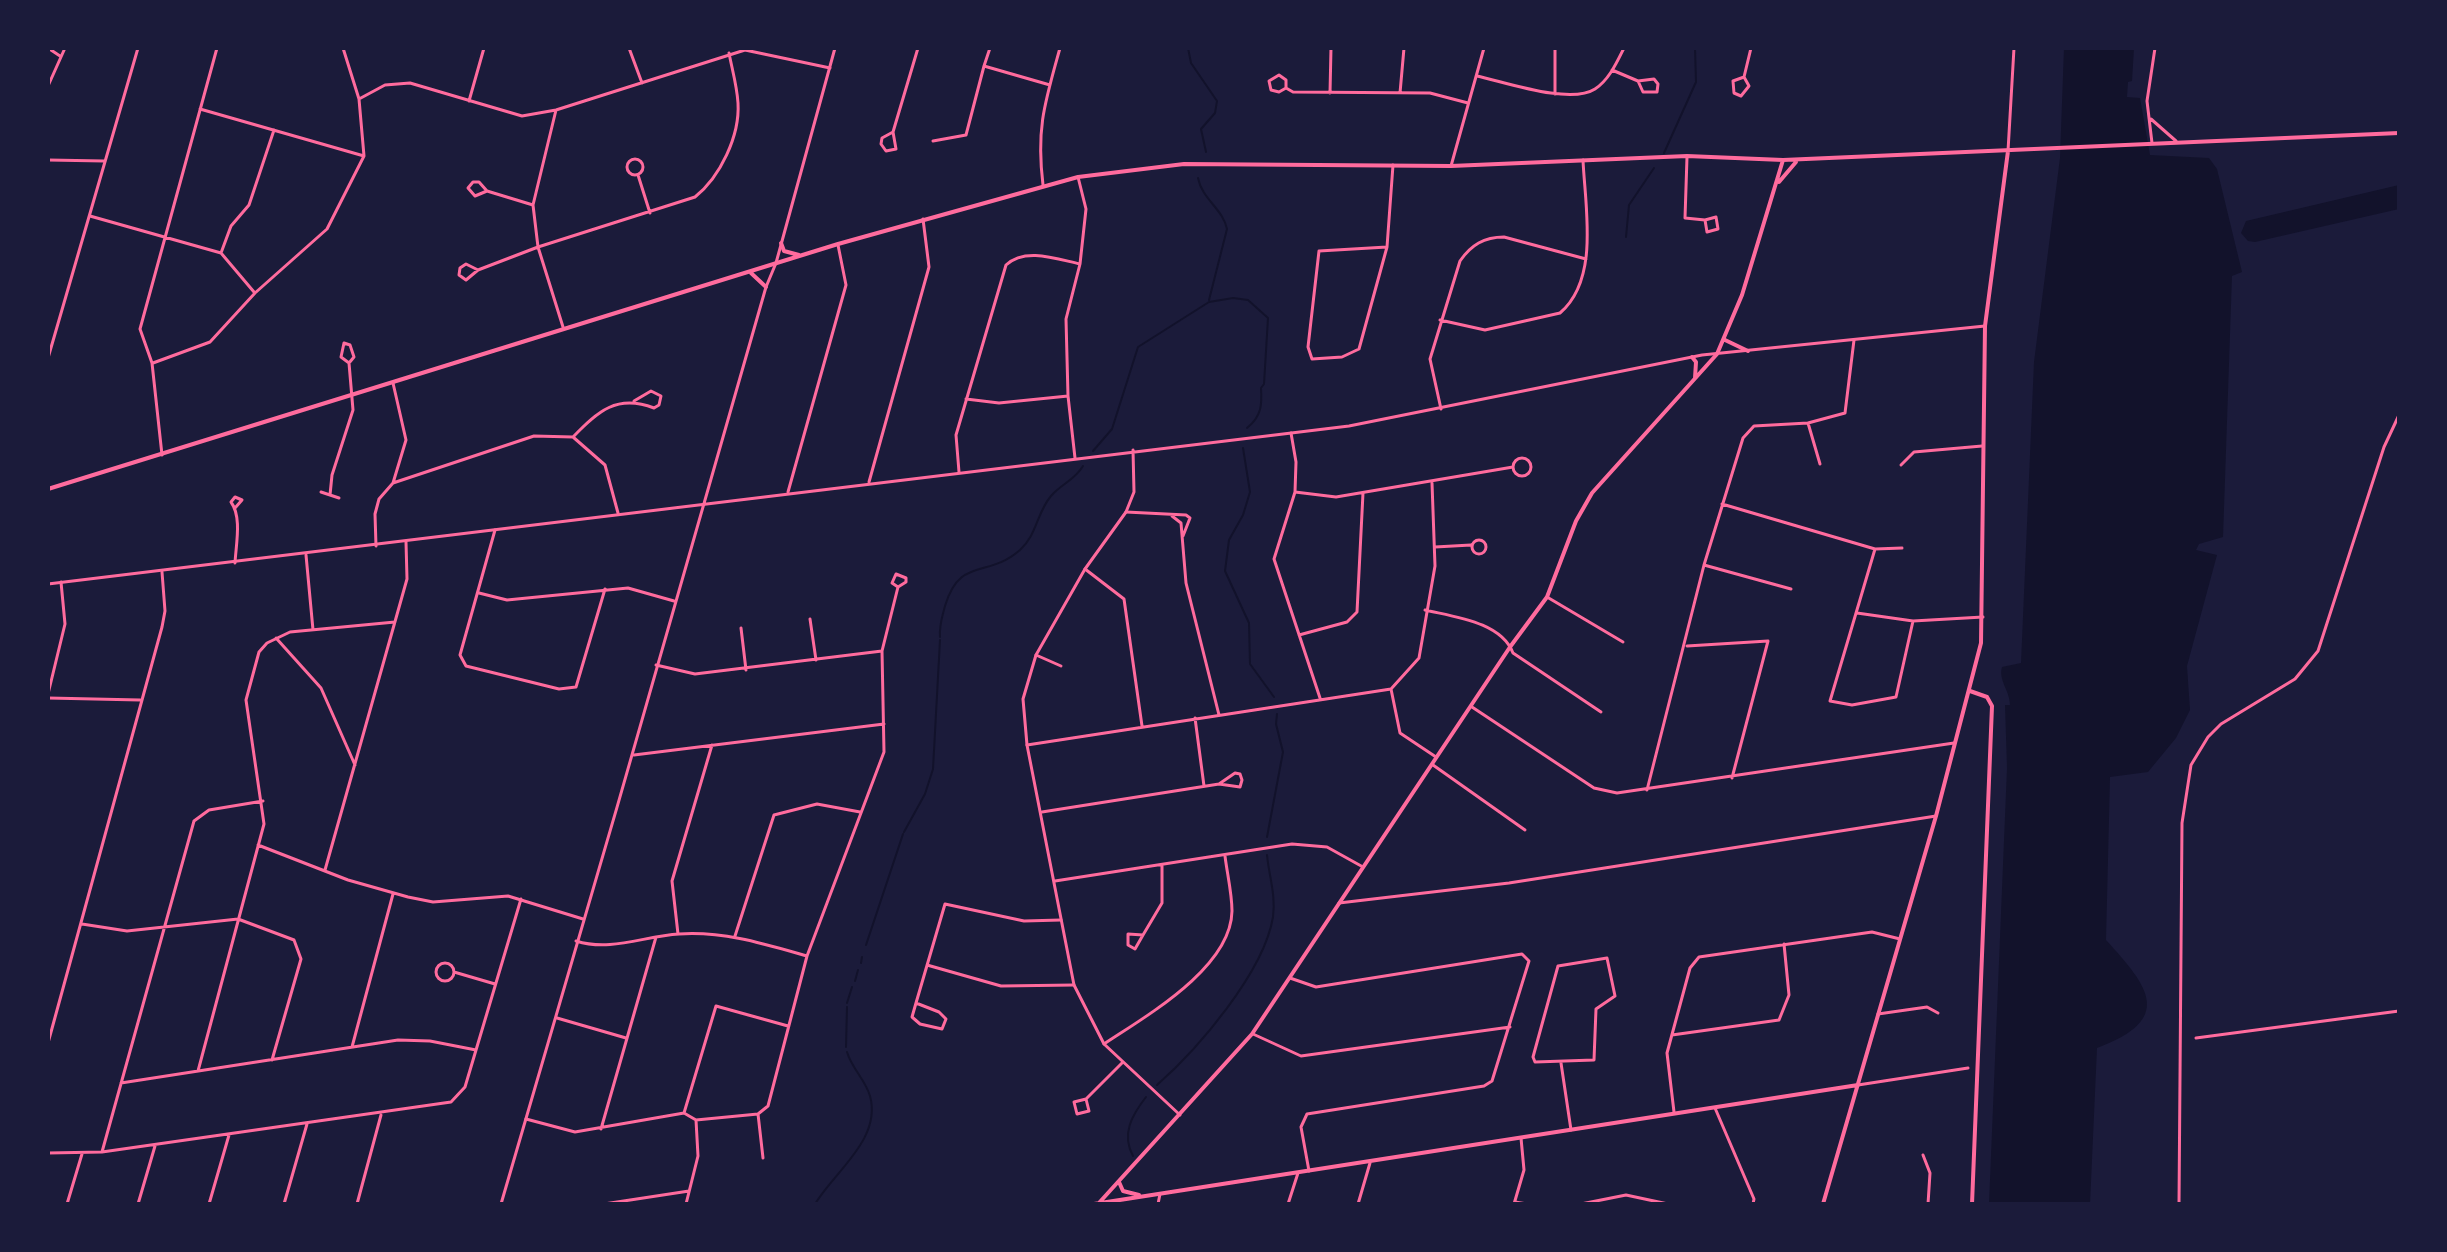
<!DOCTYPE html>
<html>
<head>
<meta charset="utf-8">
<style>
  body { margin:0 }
  #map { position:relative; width:2447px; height:1252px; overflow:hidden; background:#1b1b3a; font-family:Signika,sans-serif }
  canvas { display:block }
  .frame { position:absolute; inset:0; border:50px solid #1b1b3a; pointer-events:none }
</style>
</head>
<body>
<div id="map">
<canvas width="2447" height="1252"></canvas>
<div class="frame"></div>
</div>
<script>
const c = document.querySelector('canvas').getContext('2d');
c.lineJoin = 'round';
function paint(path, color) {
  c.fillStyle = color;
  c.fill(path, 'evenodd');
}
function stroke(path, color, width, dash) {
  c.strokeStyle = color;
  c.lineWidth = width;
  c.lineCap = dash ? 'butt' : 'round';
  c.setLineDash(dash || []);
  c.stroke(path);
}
paint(new Path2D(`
  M2064,48H2134L2132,81L2128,82L2127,97L2140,98L2150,155L2209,158L2217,169L2242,272L2232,276L2223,537L2199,544L2196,550L2217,555L2187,666L2190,710L2176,738L2148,772L2110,777L2106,940C2149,987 2175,1019 2097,1048L2090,1204H1989L2007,768L2005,705H2010C2010,691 1998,680 2002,667L2021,663L2034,362L2060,158Z
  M2399,185V209L2255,242L2248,241L2241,233L2246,221Z`), '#12122b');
stroke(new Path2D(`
  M1188,48L1191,63L1217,101L1215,113L1201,129L1206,152
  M1664,153L1696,82L1695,48
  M1198,178C1202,199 1223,209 1227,229L1209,300
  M1626,237L1629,205L1654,168
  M1243,448L1250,492L1243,515L1229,540L1225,571L1249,623L1250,664L1274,697
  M1093,451L1112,429L1138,347L1209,302L1233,298L1248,300L1268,318L1264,384L1261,388C1262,404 1262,416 1247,428
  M940,637C939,626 942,617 945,606C960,556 987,579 1020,550C1037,535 1037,512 1051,496C1061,484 1075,480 1083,466
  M904,832L925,794L933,769L940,640
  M1267,837L1283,752L1276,724L1277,714
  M866,945L903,834
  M861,963L862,957
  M855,981L858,970
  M847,1003L852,987
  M846,1047L847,1007
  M1157,1085C1198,1049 1264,972 1273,917C1276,895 1269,876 1267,855
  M1133,1156C1121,1134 1132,1115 1146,1097
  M815,1204C834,1172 882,1139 870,1096C865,1079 852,1069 847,1052`), '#12122b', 2);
stroke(new Path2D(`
  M48,48L60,56
  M315,48H343
  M629,48L642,83
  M990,48L984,66L1050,85
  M1555,48V94
  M1612,70L1638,81L1643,92H1657L1658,84L1654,79L1638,81
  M1477,76C1505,82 1570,105 1595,89C1609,80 1617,62 1624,48
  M1744,77L1733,81L1734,93L1741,96L1749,86L1744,77L1751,48
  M48,86L65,48
  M1286,88V80L1279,75L1269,81L1271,90L1279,92L1286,88L1293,92L1430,93L1468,103
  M1330,93L1331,48
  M1400,93L1404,48
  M359,99L385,85L410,83L522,116L556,110L745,50L830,68
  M469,101L484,48
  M200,109L364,156
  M556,110L533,205L538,247L563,327
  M2151,119L2176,141
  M893,132L882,138L881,144L886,151L896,149L893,132L918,48
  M933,141L966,135L984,66
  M2152,143L2147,101L2155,48
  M2008,151L2014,48
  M1687,157L1685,218L1705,220L1707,232L1718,229L1716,217L1705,220
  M627 167a8 8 0 1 1 16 0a8 8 0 1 1-16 0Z
  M48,160L104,161
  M638,175L650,213
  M1043,185C1036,128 1045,102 1060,48
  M487,191L475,196L468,188L473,182H479L487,191L533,205
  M90,216L221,253L254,292
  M1387,247L1319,251L1308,347L1312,359L1342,357L1359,349L1387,247L1393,165
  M221,253L231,226L249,205L274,130
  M478,270L466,280L459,275L460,268L466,264L478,270L538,247L695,197C720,177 740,136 738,103C737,86 732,69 729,53
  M1440,320L1485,330L1560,313C1600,279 1585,207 1583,160
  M153,363L210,342L255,293L327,229L364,156L359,99L343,48
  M966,399L999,403L1068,396
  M1441,409L1430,359L1460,261C1471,245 1484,237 1504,237L1586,259
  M1808,423L1820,464
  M1291,433L1296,462L1295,492L1274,559L1320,698
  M573,437C598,411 617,394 654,408L659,405L661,396L651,391L634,401
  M162,455L152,363L140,329L217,48
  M1075,458L1068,396L1066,319L1080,264L1086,209L1078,177
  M1513 467a9 9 0 1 1 18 0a9 9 0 1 1-18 0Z
  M1901,465L1914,452L1982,446
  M959,472L956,435L1006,265C1025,247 1057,259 1080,264
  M869,482L929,267L923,219
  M393,483L534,436L573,437L605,465L618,513
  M321,492L330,495L332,475L353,410L349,363L354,357L350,345L344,343L341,357L349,363
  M788,492L846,285L838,245
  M1295,492L1336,497L1513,467
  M330,495L339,498
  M1722,504L1875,549L1902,548
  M1126,512L1186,515L1190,518L1183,536
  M1172,516L1181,523L1186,583L1219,715
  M495,530L460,655L466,666L559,689L576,687L605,589
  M1472 547a7 7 0 1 1 14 0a7 7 0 1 1-14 0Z
  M376,546L375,514L379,499L393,483L406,440L393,383
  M1435,547L1471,545
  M1875,549L1830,701L1852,705L1896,697L1913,621
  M306,555L313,630
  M235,563C236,544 242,517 231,502L235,497L242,500L235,508
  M1704,565L1791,589
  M1085,569L1124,599L1142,726
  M479,593L507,600L628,588L674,601
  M1547,597L1623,642
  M1425,610C1455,617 1501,622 1513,653L1601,712
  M1857,613L1913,621L1983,617
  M810,619L816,660
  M741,628L746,670
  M1299,635L1347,622L1357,612L1363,493
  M276,638L321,688L355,765
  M1687,646L1768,641L1732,778
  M1036,655L1061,666
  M656,665L695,674L882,651
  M1391,689L1400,733L1436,757
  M48,694L65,624L61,582
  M48,698L140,700
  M1472,707L1594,788L1617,793L1954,743
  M1195,718L1204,786
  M1027,745L1391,689L1419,658L1435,566L1432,483
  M634,755L884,724
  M1433,765L1525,830
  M1647,790L1704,565L1743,438L1754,426L1808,423L1845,413L1854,340
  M1042,812L1219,784L1240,787L1242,780L1240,774L1235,773L1219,784
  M258,845L348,880L408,897L433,902L508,896L583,919
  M325,870L407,579L406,542
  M1055,881L1292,844L1327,847L1363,867
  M1339,903L1509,883L1936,816
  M82,924L127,931L238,919L294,940L301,959L272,1060
  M678,934L672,881L712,745
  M1143,935L1135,949L1128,945V934L1143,935L1162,903V865
  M735,936L774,815L817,804L860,812
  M576,941C611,952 644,936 679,934C724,931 765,944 807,956
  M1607,958L1615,996L1596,1009L1594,1060L1535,1062L1533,1057L1558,966Z
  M436 972a9 9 0 1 1 18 0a9 9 0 1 1-18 0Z
  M927,965L1001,986L1074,985
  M454,972L495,984
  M1290,978L1316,987L1522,954L1529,961L1492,1081L1484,1086L1307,1114L1301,1127L1309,1171
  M916,1003L939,1012L946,1019L942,1029L920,1024L912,1017L916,1003L945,904L1024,921L1061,920
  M1878,1014L1927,1007L1938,1013
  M557,1018L626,1038
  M1253,1034L1301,1056L1510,1027
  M1672,1035L1779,1020L1789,995L1784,944
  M2196,1038L2399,1011
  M48,1043L162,627L165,611L162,572
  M1104,1044C1146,1016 1231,968 1232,911C1232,893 1227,873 1225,856
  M352,1047L393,894
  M1561,1063L1571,1130
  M198,1071L264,824L246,700L259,652L267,643L290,632L395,622
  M121,1083L398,1040L430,1041L476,1050
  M1858,1085L1968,1068
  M1086,1099L1089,1111L1077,1114L1074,1102L1086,1099L1122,1063
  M1715,1108L1754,1199L1753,1204
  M1674,1112L1667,1053L1690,968L1699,957L1872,932L1900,939
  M684,1113L716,1006L788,1026
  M758,1114L768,1106L807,956L884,752L882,651L898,587L906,582V578L896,574L892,583L898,587
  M758,1114L763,1158
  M526,1119L575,1132L684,1113L696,1120L758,1114
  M601,1129L656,937
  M102,1152L194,821L209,810L263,801
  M48,1153L102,1152L451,1102L465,1087L521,899
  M1923,1155L1930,1173L1928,1204
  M1515,1202L1527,1204
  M67,1204L82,1154
  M138,1204L155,1146
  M209,1204L229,1135
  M284,1204L307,1124
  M357,1204L381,1115
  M604,1204L689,1191
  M686,1204L698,1156L696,1120
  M1288,1204L1298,1173
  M1358,1204L1370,1163
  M1514,1204L1524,1170L1521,1138
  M1581,1204L1626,1195L1668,1204
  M2179,1204L2182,823L2191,765L2208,737L2221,724L2295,679L2318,651L2384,447L2399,415`), '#ff6b9d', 3);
stroke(new Path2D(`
  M1451,166L1484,48
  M48,358L138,48
  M1133,450L1134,492L1126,512L1085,569L1036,655L1023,699L1027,745L1074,985L1104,1044L1180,1115
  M48,584L1349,426L1702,355L1985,326
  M501,1204C592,899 678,593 766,287L776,263L835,48
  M1158,1204L1160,1194`), '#ff6b9d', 3);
stroke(new Path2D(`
  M1779,182L1796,162
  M781,243L784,251L799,255
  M751,273L766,287
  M1725,340L1748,351
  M1692,357L1696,362L1695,378
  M48,489L838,244L1078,177L1184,164L1451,166L1687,156L1783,160L2399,133
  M1970,691L1987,697L1992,706L1972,1204
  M1119,1182L1123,1191L1139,1195
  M1094,1204L1858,1085
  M1098,1204L1252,1034L1510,647L1547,597L1576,521L1592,493L1717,354L1742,295L1783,160
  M1823,1204L1936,816L1981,643L1985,326L2008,151`), '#ff6b9d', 4);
</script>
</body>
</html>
